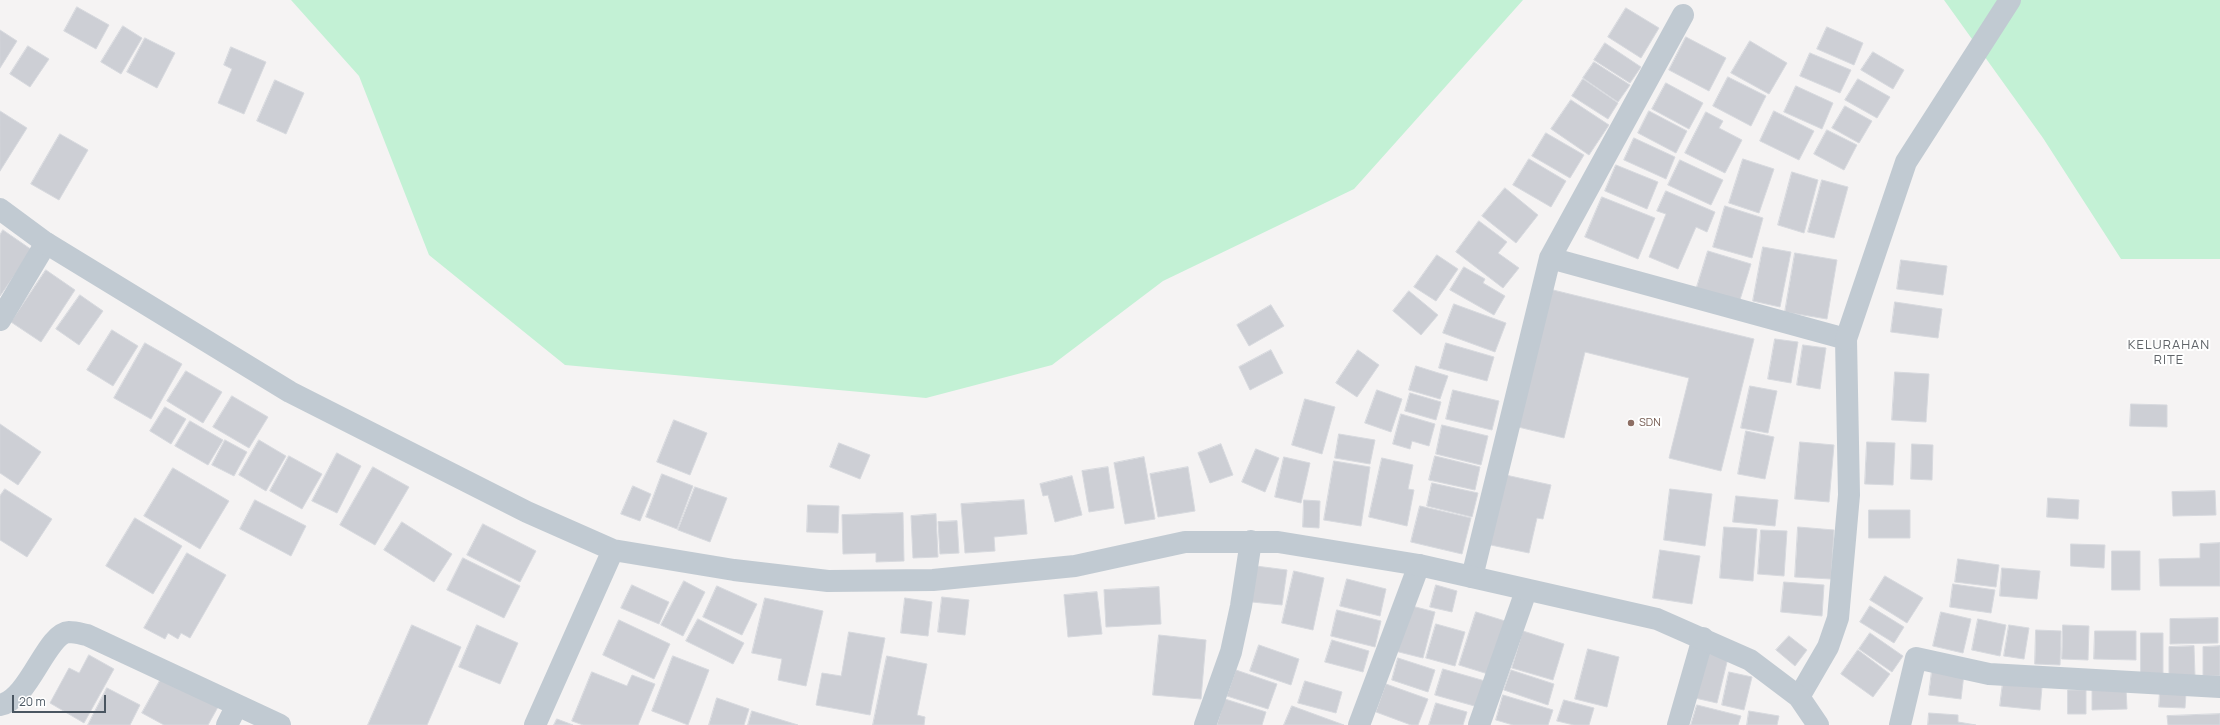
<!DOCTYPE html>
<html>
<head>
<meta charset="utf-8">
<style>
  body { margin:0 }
  #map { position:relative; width:2220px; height:725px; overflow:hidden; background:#f5f3f3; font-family:Manrope,sans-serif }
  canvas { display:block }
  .scale { position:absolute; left:12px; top:695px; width:94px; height:18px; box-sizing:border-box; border:2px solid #4a5661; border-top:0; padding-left:5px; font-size:12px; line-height:14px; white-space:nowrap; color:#4a5661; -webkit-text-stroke:3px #fff; paint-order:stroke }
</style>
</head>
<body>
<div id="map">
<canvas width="2220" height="725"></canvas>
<div class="scale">20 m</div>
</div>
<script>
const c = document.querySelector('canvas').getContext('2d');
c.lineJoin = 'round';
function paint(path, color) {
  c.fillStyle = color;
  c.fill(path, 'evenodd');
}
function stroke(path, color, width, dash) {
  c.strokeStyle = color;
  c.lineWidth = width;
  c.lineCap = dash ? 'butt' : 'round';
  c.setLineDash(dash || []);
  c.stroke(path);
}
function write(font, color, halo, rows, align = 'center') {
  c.font = font + ' Manrope,sans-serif';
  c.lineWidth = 4;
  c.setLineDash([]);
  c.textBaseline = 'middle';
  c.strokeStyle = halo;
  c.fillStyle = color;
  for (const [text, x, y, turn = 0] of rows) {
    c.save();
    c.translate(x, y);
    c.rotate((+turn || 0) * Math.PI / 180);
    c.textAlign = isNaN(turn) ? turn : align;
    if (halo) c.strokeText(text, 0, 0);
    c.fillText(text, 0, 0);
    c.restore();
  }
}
paint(new Path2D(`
  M291,0H1523L1354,189L1163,281L1052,365L926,398L565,365L429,255L359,76Z
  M1944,0H2220V259H2121L2043,138Z`), '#c3f1d5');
const building = new Path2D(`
  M77,7L109,25L96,49L64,31Z
  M1626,8L1659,28L1641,58L1608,37Z
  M123,26L142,38L121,74L101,62Z
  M1827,27L1863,43L1854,65L1817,49Z
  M0,30L17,41L0,68Z
  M1686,37L1726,58L1709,91L1669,70Z
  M145,38L175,53L157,88L127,72Z
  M1750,41L1787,63L1769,94L1731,73Z
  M1605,43L1641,67L1630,83L1594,60Z
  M28,46L49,59L30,87L10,74Z
  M231,47L266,62L244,114L218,103L232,69L224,65Z
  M1873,52L1904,70L1893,89L1861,70Z
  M1810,53L1851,70L1840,93L1800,76Z
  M1594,62L1630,85L1618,102L1583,78Z
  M1728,77L1766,96L1751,126L1713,106Z
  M1583,79L1618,103L1608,119L1572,96Z
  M1858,79L1890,97L1877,118L1845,100Z
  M275,80L304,93L286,134L257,121Z
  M1666,83L1703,103L1689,129L1652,109Z
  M1796,86L1833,103L1822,129L1784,112Z
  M1571,100L1609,125L1589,155L1551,129Z
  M1845,106L1872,121L1859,143L1832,128Z
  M0,111L27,128L0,171Z
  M1649,111L1687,131L1676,153L1638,133Z
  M1774,111L1814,131L1799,160L1760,141Z
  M1706,112L1723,121L1719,128L1742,140L1725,173L1685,153Z
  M1827,130L1857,145L1844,170L1814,154Z
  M1546,133L1584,155L1570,178L1532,156Z
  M60,134L88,150L59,200L31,184Z
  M1634,138L1675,157L1666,179L1624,160Z
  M1529,159L1566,181L1551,207L1513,185Z
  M1743,159L1774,169L1759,213L1729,203Z
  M1680,160L1723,180L1711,205L1668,185Z
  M1616,165L1658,182L1647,209L1605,191Z
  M1792,172L1818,180L1804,233L1778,225Z
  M1822,180L1848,187L1834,238L1808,232Z
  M1505,188L1538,215L1516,243L1482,216Z
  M1666,191L1715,212L1707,232L1696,227L1678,269L1649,257L1666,214L1657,211Z
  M1602,197L1655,218L1638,259L1585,237Z
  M1725,206L1763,218L1752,258L1713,247Z
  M1479,221L1507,242L1498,253L1519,268L1503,288L1456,252Z
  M3,230L32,250L0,296V235Z
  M1763,247L1791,252L1780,307L1753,301Z
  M1708,251L1751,264L1739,303L1696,290Z
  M1795,253L1837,260L1827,319L1785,312Z
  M1437,255L1458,269L1436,301L1414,287Z
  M1901,260L1947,266L1943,295L1897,289Z
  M1464,267L1485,279L1483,283L1505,296L1494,315L1450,290Z
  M46,270L75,290L41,342L11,322Z
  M1549,289L1754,339L1721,471L1669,458L1689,378L1585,352L1564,438L1514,426Z
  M1409,291L1438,315L1421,335L1393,311Z
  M80,295L103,311L79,345L56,329Z
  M1895,302L1942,309L1938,338L1891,332Z
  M1454,304L1506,323L1495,352L1443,333Z
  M1271,305L1284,326L1249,346L1237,325Z
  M112,330L138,346L113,386L87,370Z
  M1775,339L1798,342L1791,383L1768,379Z
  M145,343L182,364L151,419L114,398Z
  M1446,343L1494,357L1487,381L1439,368Z
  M1803,345L1826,348L1820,389L1797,385Z
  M1271,350L1283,373L1250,390L1239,367Z
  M1358,350L1379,365L1357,397L1336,383Z
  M1416,366L1448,376L1440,399L1409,390Z
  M186,371L222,392L203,423L167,401Z
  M1895,372L1929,374L1926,422L1892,420Z
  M1750,386L1777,391L1768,433L1741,428Z
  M1377,390L1402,399L1391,432L1365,423Z
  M1453,390L1499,401L1492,430L1446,419Z
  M1410,393L1441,402L1436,420L1405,411Z
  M232,396L268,417L249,448L213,427Z
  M1305,399L1335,407L1322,454L1292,445Z
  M2131,404L2167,405V427L2130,426Z
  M165,407L186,419L171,444L150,431Z
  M1401,414L1435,424L1429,446L1412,441L1410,449L1393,444Z
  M674,420L707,433L690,475L657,462Z
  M190,421L223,440L208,465L175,446Z
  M0,424L41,452L18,485L0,473Z
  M1442,425L1488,436L1481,465L1436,454Z
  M1746,431L1774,437L1765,479L1738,474Z
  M1339,434L1375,440L1370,464L1335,458Z
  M225,440L247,452L234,476L212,465Z
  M259,440L286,456L266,491L239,475Z
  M1800,442L1834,445L1829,502L1795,499Z
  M1867,442L1895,443L1893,485L1865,484Z
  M839,443L870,455L860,479L830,467Z
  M1221,444L1233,475L1210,483L1198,453Z
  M1912,444L1933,445L1932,480L1911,479Z
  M1256,449L1279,458L1265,492L1242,482Z
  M337,453L361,466L337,513L312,501Z
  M289,456L322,474L302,509L270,491Z
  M1435,456L1480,467L1475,490L1429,480Z
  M1144,457L1155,519L1125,524L1114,463Z
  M1284,457L1310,463L1301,503L1275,497Z
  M1382,458L1413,465L1408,489L1414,490L1407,526L1369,517Z
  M1334,461L1370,467L1361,526L1324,520Z
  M373,467L409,487L375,545L340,525Z
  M1108,467L1114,508L1089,512L1082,471Z
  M1188,467L1195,511L1158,517L1150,474Z
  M173,468L229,501L200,549L144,516Z
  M662,474L693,486L677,529L646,517Z
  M1501,474L1551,485L1543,519L1537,518L1529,553L1486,544Z
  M1072,476L1082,515L1055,522L1048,495L1043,496L1040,484Z
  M1432,483L1478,493L1472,517L1427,506Z
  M633,486L651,494L640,521L621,514Z
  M695,487L727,498L710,542L678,530Z
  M5,489L52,519L27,557L0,540V496Z
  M1670,489L1712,494L1705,546L1664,540Z
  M2215,491L2216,515L2173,516L2172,492Z
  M1736,496L1778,500L1775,526L1733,522Z
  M2048,498L2079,500L2078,519L2047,517Z
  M255,500L306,526L291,556L240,529Z
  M1024,500L1027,534L994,537L995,551L965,553L961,504Z
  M1304,500L1320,501L1319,528L1303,527Z
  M808,505L839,506L838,533L807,532Z
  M1420,506L1471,518L1462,554L1411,542Z
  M1869,510H1910V538H1869Z
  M903,513L904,561L876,562V553L843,554L842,515Z
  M936,514L938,557L913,558L911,516Z
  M135,518L182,546L153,594L106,566Z
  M957,521L959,553L940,554L938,522Z
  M402,522L452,554L434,582L384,550Z
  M483,524L536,551L520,582L467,555Z
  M1724,527L1757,529L1753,581L1720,578Z
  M1798,527L1834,530L1831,579L1795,577Z
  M1761,530L1787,531L1784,576L1758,574Z
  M2220,543V586H2160L2159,559L2200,558V544Z
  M2071,544L2105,545L2104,568L2071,566Z
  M1660,550L1700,556L1692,604L1653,598Z
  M2112,551H2140V590H2112Z
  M187,553L226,575L190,638L181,633L178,639L168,633L165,639L144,628Z
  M463,558L520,586L504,618L447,590Z
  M1958,559L1999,565L1996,587L1955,582Z
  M1256,566L1287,570L1282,605L1252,602Z
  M2002,568L2040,571L2037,599L2000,596Z
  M1294,571L1324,578L1313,630L1282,623Z
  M1885,576L1923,598L1907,623L1870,600Z
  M1347,579L1386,589L1380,616L1340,606Z
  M684,581L705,592L683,636L661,625Z
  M1784,582L1824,585L1822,616L1781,612Z
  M1953,584L1995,590L1991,613L1950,607Z
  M632,585L669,602L659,624L621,608Z
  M1436,585L1457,591L1452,612L1430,607Z
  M717,586L757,604L742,635L703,617Z
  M1159,587L1161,624L1106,627L1104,590Z
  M1097,592L1102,634L1068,637L1064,595Z
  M942,597L969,600L965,635L938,632Z
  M765,598L823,611L806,686L778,680L782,659L752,653Z
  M905,598L932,602L928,636L901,633Z
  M1408,605L1435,612L1423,658L1395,651Z
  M1870,606L1904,627L1894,643L1860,622Z
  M1337,610L1381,621L1375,647L1331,636Z
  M1476,612L1505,621L1488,674L1459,665Z
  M1941,612L1971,619L1963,653L1933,646Z
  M2218,618V643L2170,644V619Z
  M698,619L744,643L733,664L686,641Z
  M1978,619L2006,625L2000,656L1972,650Z
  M619,620L670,644L654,679L603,655Z
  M1436,624L1465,632L1455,666L1426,658Z
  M412,625L461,647L427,725H368Z
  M477,625L518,643L500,684L459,667Z
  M2009,625L2029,628L2024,659L2004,656Z
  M2063,625L2089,626L2088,660L2062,659Z
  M2036,630L2061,631L2060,665L2035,664Z
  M1523,631L1564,644L1553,680L1512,668Z
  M2095,631H2136V660L2094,659Z
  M849,632L885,638L870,715L816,705L822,673L841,676Z
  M1870,633L1903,656L1892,672L1859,649Z
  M2141,633H2163V674H2141Z
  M1159,635L1206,640L1201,699L1153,695Z
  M1789,636L1807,650L1795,666L1776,650Z
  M1332,640L1369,651L1363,672L1325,662Z
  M1259,645L1299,659L1291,685L1250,671Z
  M2194,646L2195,676H2169V647Z
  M2220,646V676H2203V647Z
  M1588,649L1619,657L1607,707L1575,699Z
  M1858,650L1890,674L1873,697L1841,674Z
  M1706,653L1728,658L1717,703L1695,698Z
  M89,655L114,669L84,723L50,703L69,668L79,673Z
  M673,656L709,670L688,725L652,711Z
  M887,656L927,664L917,715L925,717L924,725H873Z
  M1398,658L1435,670L1428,692L1392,680Z
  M1443,669L1485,681L1478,707L1435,695Z
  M1236,670L1277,684L1268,709L1227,696Z
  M1511,670L1554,684L1548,705L1504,690Z
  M1932,670L1964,674L1961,699L1929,695Z
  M592,672L627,686L632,675L655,684L638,725H583L572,721Z
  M1729,672L1752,677L1744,710L1722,705Z
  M162,677L218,707L208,725H164L142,713Z
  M1305,681L1342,692L1336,713L1298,703Z
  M2003,682L2042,687L2040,710L2000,706Z
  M1386,684L1428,699L1418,725H1411L1376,712Z
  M2126,687L2127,709L2092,710V688Z
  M107,688L140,705L130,725H88Z
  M2068,690H2086V714H2068Z
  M2160,691L2186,693L2185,708L2159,707Z
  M1503,695L1553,710L1548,725H1513L1496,720Z
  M717,698L749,709L744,725H709Z
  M1225,699L1266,712L1262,725H1217Z
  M1564,700L1594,708L1589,725H1574L1557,721Z
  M1436,703L1467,712L1463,725H1429Z
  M1697,705L1741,716L1738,725H1691Z
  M1292,706L1344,725H1284Z
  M752,711L798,725H748Z
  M1749,711L1779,716L1777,725H1747Z
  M1929,713L1958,715V722L1976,725H1928Z
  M2220,714V725H2168L2167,716Z
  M557,719L573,725H554Z`);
paint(building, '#cdcfd5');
stroke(building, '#d7d9de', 1);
stroke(new Path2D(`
  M1550,258L1846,339L1849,495L1838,618L1828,647L1799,697
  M0,320L46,243
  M1472,577L1550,258L1683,15
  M0,705C30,699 46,633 69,632C75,632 82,634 87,635L280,725
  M227,725L237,705
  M1205,725L1231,652L1241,606L1251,541
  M1359,725L1419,565
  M1479,725L1526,591
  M1678,725L1703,638
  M1900,725L1916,658L1989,674L2220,687`), '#c1cad2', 22);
stroke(new Path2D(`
  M0,209L46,243L290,392L527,512L613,550L734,570L828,581L933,580L1075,566L1185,542H1278L1419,565L1657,619L1750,660L1799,697L1818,725
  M1846,339L1906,162L2010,0
  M535,725L613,550`), '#c1cad2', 22);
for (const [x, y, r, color] of [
  [1631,423,4,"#8d6e63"]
]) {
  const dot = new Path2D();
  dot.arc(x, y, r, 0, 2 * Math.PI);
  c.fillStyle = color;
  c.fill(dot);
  stroke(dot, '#fff', 1.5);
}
write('11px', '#785e54', '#fff', [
  ["SDN",1639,423]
], 'left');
c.letterSpacing = '1px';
write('13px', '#5f6368', '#fff', [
  ["KELURAHAN",2169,345],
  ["RITE",2169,360]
]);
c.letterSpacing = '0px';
</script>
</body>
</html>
